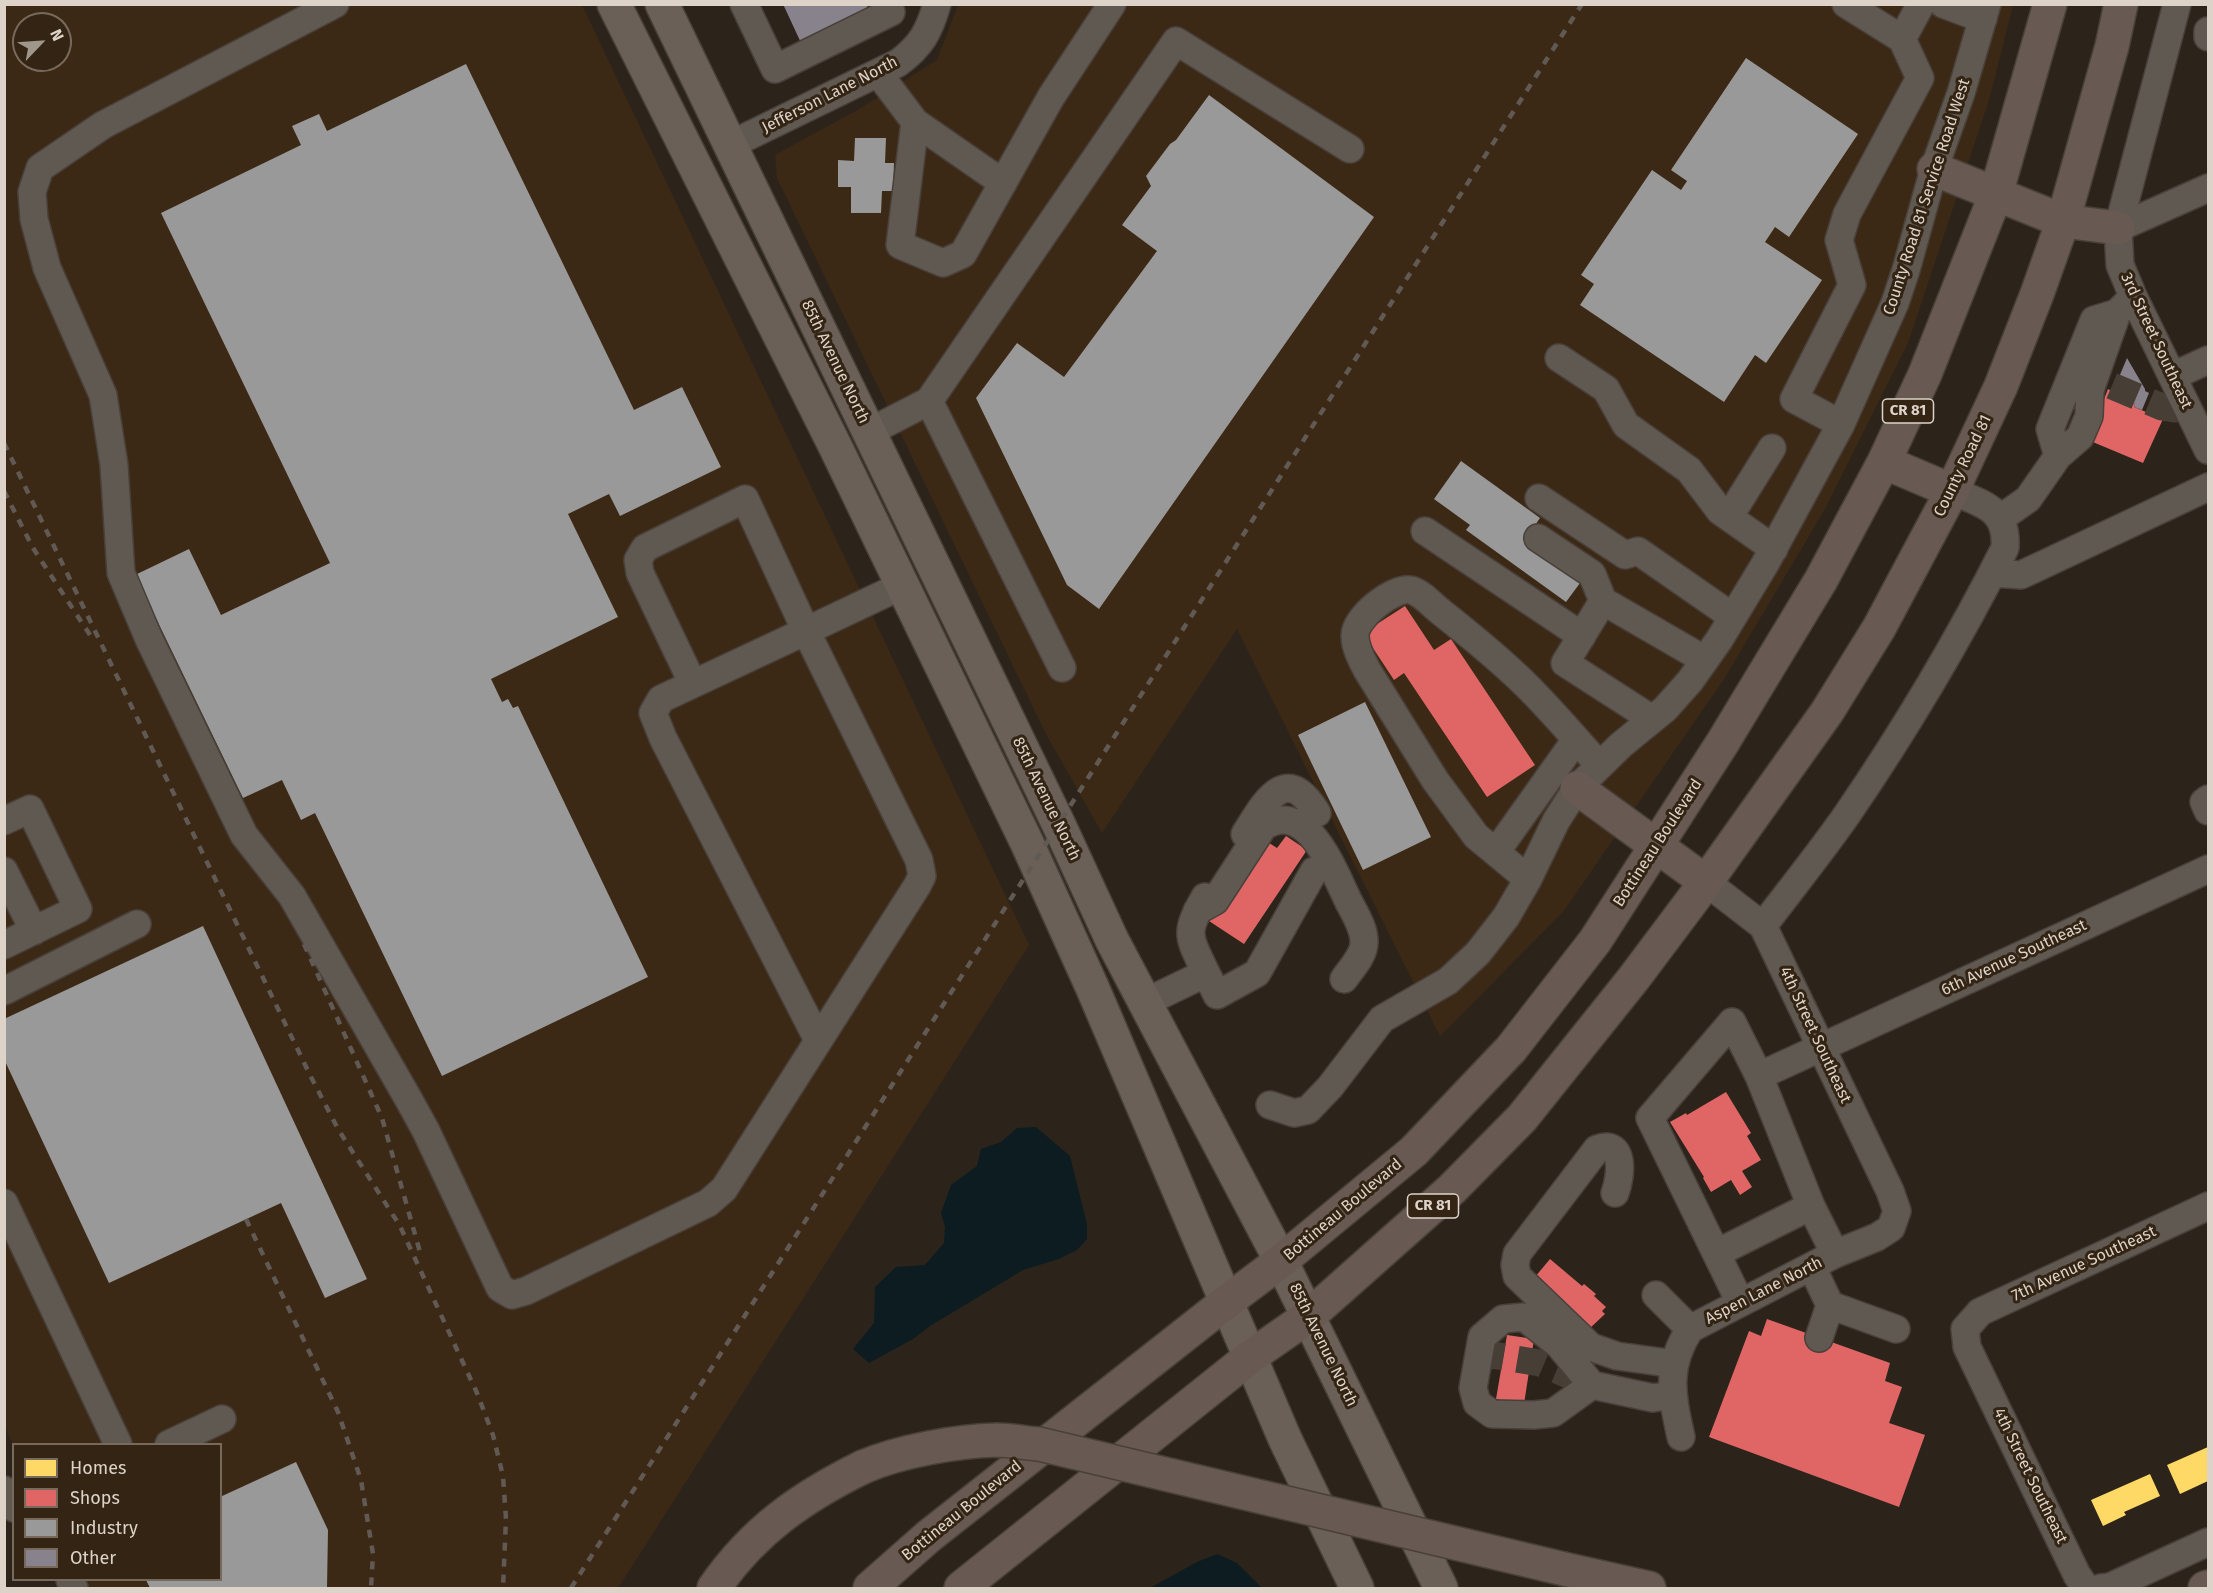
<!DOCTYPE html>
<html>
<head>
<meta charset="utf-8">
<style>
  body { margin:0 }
  #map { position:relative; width:2213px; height:1593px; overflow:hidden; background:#2c241b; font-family:"Fira Sans",sans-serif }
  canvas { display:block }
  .frame { position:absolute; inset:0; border:6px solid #ddd3c9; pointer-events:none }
  .legend { position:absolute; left:12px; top:1443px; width:210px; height:138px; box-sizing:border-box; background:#332414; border:2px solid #776a5c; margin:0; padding:8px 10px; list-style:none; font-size:18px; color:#ddd3c9 }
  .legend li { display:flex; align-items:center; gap:12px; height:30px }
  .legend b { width:30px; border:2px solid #776a5c }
  .north { position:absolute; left:12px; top:12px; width:60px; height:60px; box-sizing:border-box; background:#332414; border:2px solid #776a5c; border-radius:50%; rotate:65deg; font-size:16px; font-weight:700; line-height:24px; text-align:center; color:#ddd3c9 }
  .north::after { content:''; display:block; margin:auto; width:21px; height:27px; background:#9f968c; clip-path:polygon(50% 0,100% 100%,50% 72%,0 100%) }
</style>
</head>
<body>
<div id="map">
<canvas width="2213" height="1593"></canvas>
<div class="frame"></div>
<ul class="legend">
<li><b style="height:16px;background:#ffd966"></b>Homes</li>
<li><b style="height:16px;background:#e06666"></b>Shops</li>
<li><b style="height:16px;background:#999"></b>Industry</li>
<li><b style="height:16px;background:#88828c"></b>Other</li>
</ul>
<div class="north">N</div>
</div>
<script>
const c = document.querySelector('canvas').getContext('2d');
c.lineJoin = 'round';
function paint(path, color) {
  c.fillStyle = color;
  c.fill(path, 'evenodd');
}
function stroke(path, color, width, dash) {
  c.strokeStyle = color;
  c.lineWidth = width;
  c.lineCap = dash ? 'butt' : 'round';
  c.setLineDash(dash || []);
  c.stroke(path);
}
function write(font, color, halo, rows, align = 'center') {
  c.font = font + ' "Fira Sans",sans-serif';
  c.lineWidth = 6;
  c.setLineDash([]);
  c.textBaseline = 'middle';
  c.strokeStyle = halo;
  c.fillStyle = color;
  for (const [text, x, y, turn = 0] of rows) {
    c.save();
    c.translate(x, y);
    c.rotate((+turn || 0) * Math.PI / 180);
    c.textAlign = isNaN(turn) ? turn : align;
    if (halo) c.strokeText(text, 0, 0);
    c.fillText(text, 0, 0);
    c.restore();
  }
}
paint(new Path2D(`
  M5,5H582L1029,945L618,1588H81L77,1580H220V1444L13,1445L5,1426ZM24,24H60V60H24Z
  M958,5H2013L1989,100L1908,343L1825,509L1724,679L1563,912L1440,1036L1237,629L1102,833L1046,734L777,178L775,155L861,108L937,60Z`), '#3c2915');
paint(new Path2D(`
  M1036,1127L1070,1156L1087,1224V1239L1077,1250L1059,1259L1023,1270L930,1326L913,1339L869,1363L853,1349L874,1323L875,1287L896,1267L925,1265L944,1243L945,1227L941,1213L951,1185L977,1166L981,1149L1001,1142L1017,1128Z
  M1217,1554L1237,1563L1262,1588H1150L1197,1562Z`), '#0c1c20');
paint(new Path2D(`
  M2208,1447V1481L2180,1494L2167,1465Z
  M2150,1474L2160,1496L2124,1512L2126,1515L2103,1526L2091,1500Z`), '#ffd966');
paint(new Path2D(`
  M2108,389L2113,392L2112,394L2135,404L2134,407L2163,419L2143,463L2088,440Z
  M1405,606L1434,650L1451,639L1535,765L1487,797L1404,673L1394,680L1363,633Z
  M1286,836L1307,850L1244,944L1209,921L1263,839L1277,848Z
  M1726,1092L1751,1133L1747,1136L1761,1160L1742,1171L1752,1187L1740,1195L1731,1180L1711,1192L1703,1178L1704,1177L1670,1122L1686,1113L1687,1115Z
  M1550,1259L1582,1286L1584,1284L1596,1294L1594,1296L1606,1307L1602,1311L1605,1314L1589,1329L1530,1283Z
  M1767,1319L1890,1363L1885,1381L1902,1387L1889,1423L1925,1435L1899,1507L1709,1437L1749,1331L1761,1336Z
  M1507,1335L1534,1339L1524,1404L1496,1399Z`), '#e06666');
paint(new Path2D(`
  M1746,58L1858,134L1789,237L1775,227L1765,242L1822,280L1766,363L1755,355L1724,402L1580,305L1594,284L1581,275L1652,170L1681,190L1687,181L1671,170Z
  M466,64L634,410L682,387L721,467L620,516L609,494L568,514L618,617L491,679L502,702L508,699L513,708L518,706L648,977L442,1076L315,813L301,820L282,780L243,798L135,575L189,549L221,615L330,563L161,213L301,145L292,126L319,114L327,131Z
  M1209,95L1374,217L1099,609L1067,585L976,398L1017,343L1064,377L1157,251L1122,225L1151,186L1146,176L1170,144L1176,140Z
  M855,138H886L885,163H894L893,191H882L881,213H851V187H838V160L854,161Z
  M1461,461L1540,518L1526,538L1583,579L1566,602L1466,530L1470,525L1434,499Z
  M1365,702L1431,837L1363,870L1298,735Z
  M203,926L367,1279L325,1298L281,1203L109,1283L4,1059V1019Z
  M296,1462L328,1530L327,1588H150L146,1580H220V1497Z`), '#999');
paint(new Path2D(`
  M783,4H866L870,12L802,45Z
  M2127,358L2145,389V391L2149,393L2142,410L2134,407L2135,404L2112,394Z`), '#88828c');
stroke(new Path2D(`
  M2074,370L2162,407L2174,409L2187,406
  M1478,1361L1492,1355L1540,1363L1592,1385`), '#473e35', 27, [27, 14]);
const minor = new Path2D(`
  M335,4L103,125L40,168L32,192L34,219L47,268L103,395L114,465L121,573L149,639L244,835L292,896L409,1100L426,1131L500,1288L512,1295L526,1291L708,1203L724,1189L917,886L922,876L919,860L806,631L903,585
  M744,4L775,69L891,12L888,4
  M1943,4L1983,19
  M2177,4L2118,228L2120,265L2133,296L2208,450
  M2208,31V37
  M1902,39L1921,4
  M879,74L915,122L900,245L943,263L963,254L1051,97L1112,4
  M915,122L1003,183
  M730,145L898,63C921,46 929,32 937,4
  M2118,228L2208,188
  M1559,358L1606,389L1626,425L1689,470L1720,511L1774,549
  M2173,376L2208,360
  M929,401L1062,668
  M1841,424L1794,399L1852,285L1839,240L1847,214L1920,78L1902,39L1846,4
  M869,432L929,401L1176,41L1350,149
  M2058,456L2080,437L2089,416L2090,390L2117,313L2126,304
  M1539,498L1625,555L1638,551L1733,617
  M1729,517L1772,448
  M2001,518L2028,499L2058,456L2050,429L2094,320L2117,313
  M1425,531L1582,636
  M1538,538L1592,574L1603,601
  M1993,573L2021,575L2208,487
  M693,684L640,573L638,560L645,548L745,499L806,631L661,699L653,713L663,738L818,1040
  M1652,719L1565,663L1603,601L1705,660
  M2208,799L2204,802L2208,811
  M4,821L30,809L78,909L4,945
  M1245,834C1265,803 1285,761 1317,813
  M1496,852L1570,748L1579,743
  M4,871L34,931
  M1528,879L1476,836L1435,780L1367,670C1362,660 1355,648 1355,636C1354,618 1394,586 1411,590C1422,593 1432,605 1441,612C1470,635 1501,660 1528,687C1553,712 1576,739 1599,765
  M1205,897C1184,934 1188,935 1206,973
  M1197,911L1215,901L1263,827C1306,798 1332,867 1346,896C1352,910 1365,927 1364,943C1364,955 1351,969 1344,979
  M1763,926C1791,889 1820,853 1846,816C1905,730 1958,641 2005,548C2008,509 1983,504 1952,491
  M4,991L137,924
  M1144,1003L1206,973L1217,995L1257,973L1314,871
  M1270,1105L1294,1113L1308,1110L1330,1087L1382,1019L1448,981L1478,953L1506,917L1528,879L1556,821L1577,788L1621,745L1665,709L1690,681L1719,640L1765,564L1841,424L1895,303L1906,270L1934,169L1961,93L1987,4
  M1615,1193C1621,1177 1626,1138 1597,1149L1517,1254L1515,1265L1517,1276L1591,1347L1617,1356L1675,1364
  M4,1203L118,1444
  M1717,1253L1811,1206
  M1835,1254L1811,1206L1759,1076L2208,869
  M1812,1267L1830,1305L1896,1329
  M1656,1295L1690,1329
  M1740,1302L1650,1118L1732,1022L1759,1076
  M1819,1338L1830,1305
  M1592,1385L1553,1413L1534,1415L1492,1414L1477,1403L1473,1388L1482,1337L1503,1319L1524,1317L1559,1345L1592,1385L1653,1398L1672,1395
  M1681,1437C1672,1396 1665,1367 1690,1329L1835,1254L1877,1237L1891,1228L1897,1211L1890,1191L1763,926L1706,882
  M169,1444L222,1419
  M4,1490L14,1508
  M70,1580L74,1588
  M2086,1588L2077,1575L1967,1347L1965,1329L1980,1312L2208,1206
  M2101,1588L2110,1587L2208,1542`);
const major = new Path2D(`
  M614,4L836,448L1028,845L1093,989L1285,1439L1357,1588
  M662,4L1059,825L1112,940L1281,1261L1441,1588`);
const highway = new Path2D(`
  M1934,169L2063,221L2118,228
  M1884,462L1952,491
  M1577,788L1706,882
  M1564,1569L1649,1588
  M714,1588C753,1531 802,1497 863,1467
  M870,1588L929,1536L1225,1303L1281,1261L1414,1151L1511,1049L1595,941L1723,742L1821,580L1884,462L1925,374L1996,194L2050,4
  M961,1588L1250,1357L1309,1316L1452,1189L1522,1118L1634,978L1706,882L1827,712L1879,628L1952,491L2001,386L2037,294L2063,221L2112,46L2121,4
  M2205,1588L2208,1587`);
stroke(minor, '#484039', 30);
stroke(major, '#484039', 36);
stroke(highway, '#484039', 36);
stroke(minor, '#605952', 27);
stroke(major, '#6a6058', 33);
stroke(highway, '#685a52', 33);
stroke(new Path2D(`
  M4,443L311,1077L338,1129L400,1226L477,1393L493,1435L503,1476L506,1519L503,1588
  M4,491L33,548L90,635
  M304,944L382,1118L420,1252
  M246,1219L338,1412L361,1480L373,1554L371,1588
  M571,1588L1582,4`), '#615a54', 4.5, [8, 8]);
const highwayBridge = new Path2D(`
  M863,1467C900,1451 957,1441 997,1440C1010,1440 1025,1443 1039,1444L1564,1569`);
stroke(highwayBridge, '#484039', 36, []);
stroke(highwayBridge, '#685a52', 33);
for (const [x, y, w] of [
  [1908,411,51],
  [1433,1206,51]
]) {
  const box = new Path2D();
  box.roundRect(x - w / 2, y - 12, w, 24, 4.5);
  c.fillStyle = '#332414';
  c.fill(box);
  stroke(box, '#ddd3c9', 1.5);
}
write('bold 15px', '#ddd3c9', null, [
  ["CR 81",1908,411],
  ["CR 81",1433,1206]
]);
write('16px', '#ddd3c9', '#332414', [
  ["Jefferson Lane North",830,95,-27],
  ["County Road 81 Service Road West",1927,197,-72],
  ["3rd Street Southeast",2156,341,65],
  ["85th Avenue North",835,362,64],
  ["County Road 81",1963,466,-64],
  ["85th Avenue North",1046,799,64],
  ["Bottineau Boulevard",1658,843,-57],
  ["6th Avenue Southeast",2014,958,-25],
  ["4th Street Southeast",1815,1035,65],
  ["Bottineau Boulevard",1343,1210,-40],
  ["7th Avenue Southeast",2084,1264,-25],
  ["Aspen Lane North",1764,1291,-27],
  ["85th Avenue North",1323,1345,64],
  ["4th Street Southeast",2030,1476,64],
  ["Bottineau Boulevard",962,1511,-39]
]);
</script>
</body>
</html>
